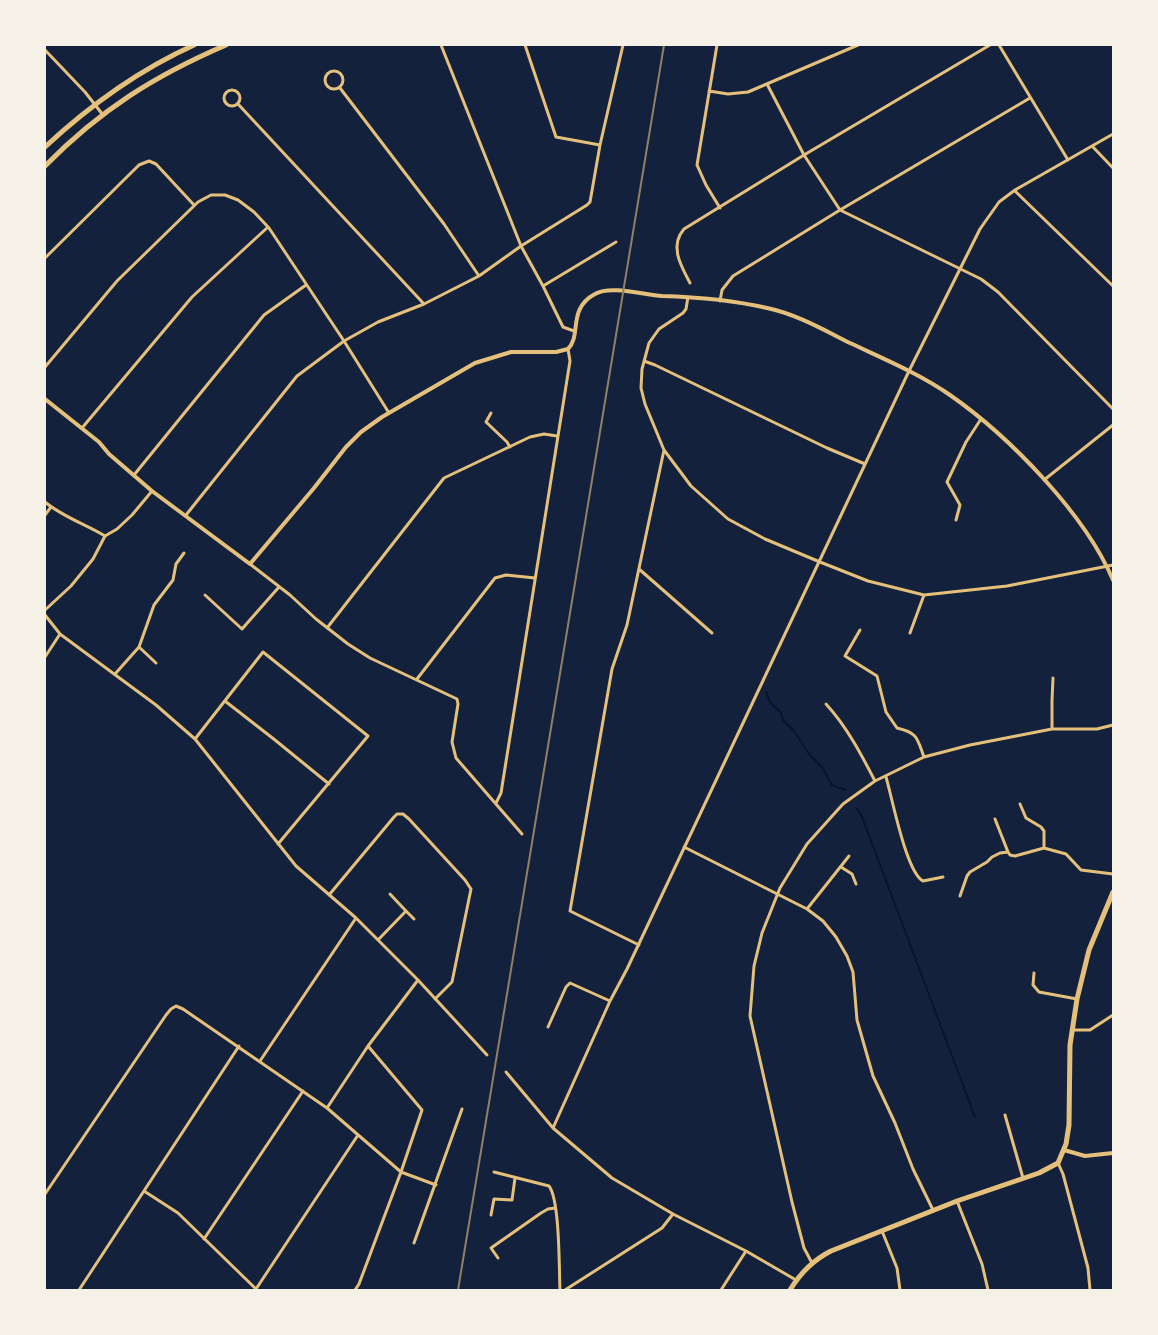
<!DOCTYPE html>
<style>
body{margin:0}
#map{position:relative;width:1158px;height:1335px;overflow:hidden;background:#14213d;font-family:"Source Sans 3",sans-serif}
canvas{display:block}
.frame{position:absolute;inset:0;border:46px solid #f6f1e7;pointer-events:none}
</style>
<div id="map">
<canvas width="1158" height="1335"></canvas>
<div class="frame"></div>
</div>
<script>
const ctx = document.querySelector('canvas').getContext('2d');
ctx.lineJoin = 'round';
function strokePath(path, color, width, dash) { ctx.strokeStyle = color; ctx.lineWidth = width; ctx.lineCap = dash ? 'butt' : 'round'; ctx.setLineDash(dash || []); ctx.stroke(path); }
strokePath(new Path2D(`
 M766,692l4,10 11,11 2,7 11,11 15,23 13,13 10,18 14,5
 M856,808l5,6 114,303`), '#0b132b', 2);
strokePath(new Path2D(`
 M441,45l80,201 22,40 20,41 11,4
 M525,45l31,92 44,8
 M717,45l-20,120 9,20 14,23
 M999,45l69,115
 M45,50l40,42 18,23
 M325 80a9 9 0 1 1 18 0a9 9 0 1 1-18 0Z
 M767,84l37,71 36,55 141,69 17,13 115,117
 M340,88l104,136 35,52
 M224 98a8 8 0 1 1 16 0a8 8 0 1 1-16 0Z
 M709,91l19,3 20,-2 110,-47
 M238,104l186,200
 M1092,146l21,22
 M1015,191l98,95
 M45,258l94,-93 10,-4 7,3 38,41
 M690,283c-9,-17 -21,-37 -6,-54l120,-74 186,-110
 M543,286l73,-44
 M688,297l-2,12 -3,4 -24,16 -10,14 -7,26 -1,19 4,16 19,46 27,36 37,33 37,20 55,23 48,19 56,14 83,-9 106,-21
 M720,301l2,-11 11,-14 107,-66 190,-112
 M644,361l11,4 172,83 38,16
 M45,367l72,-86 81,-79 13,-7h14l13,5 16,12 15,16 75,113 45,72
 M491,413l-5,9 21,20 3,5
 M82,428l110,-131 76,-70
 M134,475l130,-160 42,-30
 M1044,480l69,-55
 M45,502c18,15 40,22 60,34
 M45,515l6,-8
 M186,515l111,-139 47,-35 34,-19 46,-18 55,-28 42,-30 66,-41 3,-3 10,-57 23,-100
 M956,520l4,-15 -13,-23 19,-40 15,-23
 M250,564l40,31 26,24 32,25 22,14 87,41 1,5 -6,38 4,16 66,76
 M639,569l73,64
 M205,595l37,34 37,-42
 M45,610l26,-24 22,-27 12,-23 12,-7 15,-14 20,-24
 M45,615l15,19 96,71 39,34 101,127 60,52 62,62 69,75
 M327,628l117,-150 86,-41 14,-3 13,2
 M860,630l-15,26 32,20 9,36 11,16c21,5 20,10 27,29
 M910,633l14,-38
 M139,647l17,16
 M45,657l15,-23
 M115,674l24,-27 15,-42 19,-25 3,-16 8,-11
 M417,679l78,-101 11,-3 29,3
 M225,701l50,39 54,44
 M826,704c21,23 35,50 49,77
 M1052,729v-28l1,-23
 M195,739l68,-87 105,84 -90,108
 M886,777c6,20 20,95 37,104l20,-4
 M496,803l5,-10 69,-432 -2,-12
 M1020,804l6,14 15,9 3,4v17
 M995,819l13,33
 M684,847l123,62 16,12 13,16 11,19 6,16 4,48 16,56 22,47 18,46 20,41
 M841,867l11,7 4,10
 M329,895l65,-78 3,-3h6l6,5 56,61 6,9 -19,93 -17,17
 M960,896l7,-20 3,-4 17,-10 5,-5 8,-4 8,-1 2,3 5,1 29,-8 22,6 15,16 32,4
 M807,909l42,-53
 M406,911l8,8
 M378,940l28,-29 -16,-17
 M639,945l-69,-34 42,-242 15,-44 37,-175
 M1034,973l-1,12 6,7 38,7
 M548,1027l18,-40 4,-4 40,18
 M1072,1030h18l23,-15
 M260,1061l96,-143
 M506,1072l47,56 59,50 61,36 73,37 50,29
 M327,1108l41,-62 50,-66
 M1005,1115l18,63
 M553,1128l57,-127 17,-32 282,-598 71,-142 19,-27 16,-12 98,-56
 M1058,1163l5,11 25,94 2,22
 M494,1172l55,14c11,14 10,84 11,104
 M144,1191l34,22 78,76
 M45,1194l121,-179 5,-6 5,-3 7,3 144,99 74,64 35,13
 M957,1201l25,63 6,26
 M491,1215l3,-16 18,1 3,-22
 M882,1231l15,37 3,22
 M204,1239l99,-148
 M414,1243l48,-134
 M498,1258l-7,-10 50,-35 7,-4 7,-1
 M812,1263l-8,-15 -12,-46 -42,-186 4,-50 8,-33 18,-45 27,-44 36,-40 32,-23 49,-24 46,-12 82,-16h45l16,-4
 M256,1289l102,-154
 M79,1290l160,-244
 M355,1290l4,-6 42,-112 21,-62 -54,-64
 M565,1290l97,-62 11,-14
 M721,1290l25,-39`), '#e5c07b', 3);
strokePath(new Path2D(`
 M45,399l54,43 10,12 43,37 98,73 64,-76 32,-41 15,-15 21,-15 93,-54 36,-11h45l12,-3c14,-14 -1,-40 27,-55 16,-9 49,1 67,2 35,1 70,4 105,12 29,6 57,22 83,35 34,16 70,31 100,52 60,42 135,119 163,185
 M1064,1150l21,6 28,-3`), '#e5c07b', 4);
strokePath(new Path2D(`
 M790,1290c11,-18 23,-30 41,-39l126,-50 82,-28 19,-10 8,-19 3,-19 1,-80 7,-46 12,-49 24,-58`), '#e5c07b', 5);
strokePath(new Path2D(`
 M45,147c44,-41 94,-77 149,-102
 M45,166c55,-56 109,-90 181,-121`), '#e5c07b', 5);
strokePath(new Path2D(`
 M458,1290l206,-1245`), '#918062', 2);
</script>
